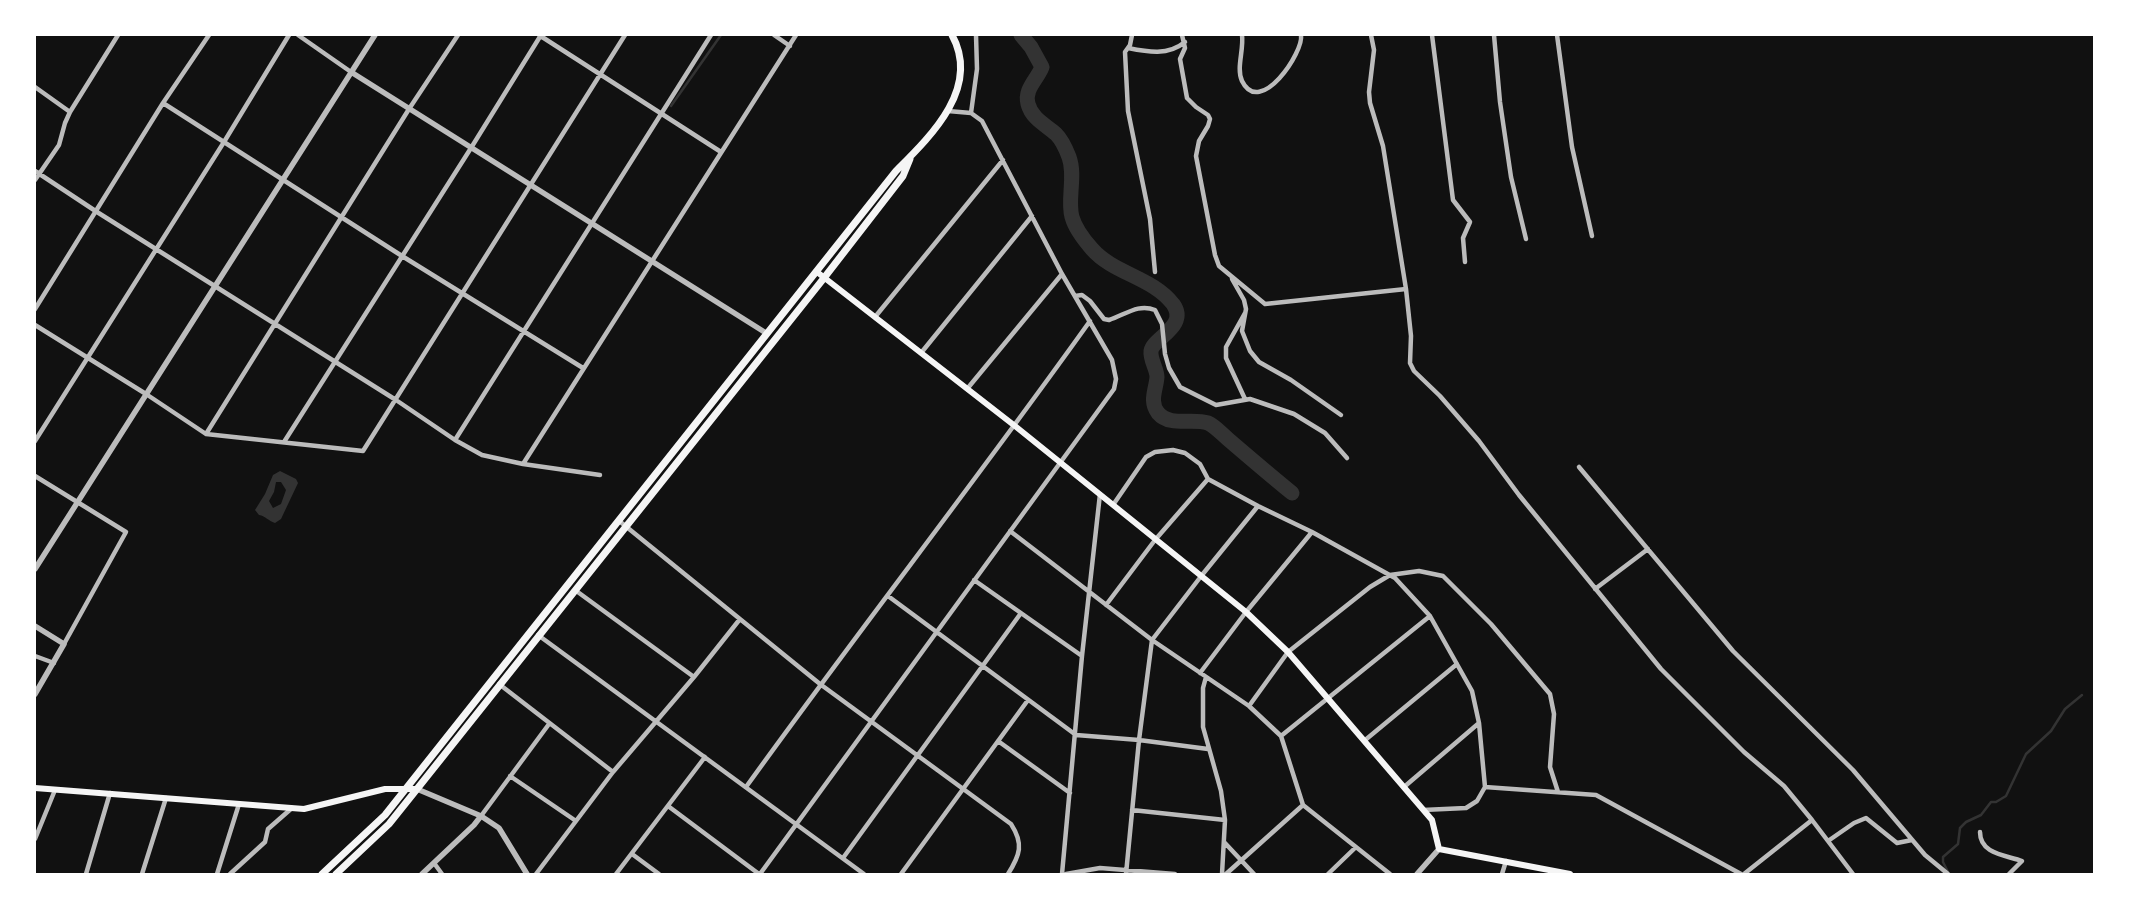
<!DOCTYPE html>
<style>
body{margin:0}
#map{position:relative;width:2129px;height:909px;overflow:hidden;background:#111;font-family:Lora,serif}
canvas{display:block}
.frame{position:absolute;inset:0;border:36px solid #fff;pointer-events:none}
</style>
<div id="map">
<canvas width="2129" height="909"></canvas>
<div class="frame"></div>
</div>
<script>
const ctx = document.querySelector('canvas').getContext('2d');
ctx.lineJoin = 'round';
function fill(path, color) { ctx.fillStyle = color; ctx.fill(path, 'evenodd'); }
function strokePath(path, color, width, dash) { ctx.strokeStyle = color; ctx.lineWidth = width; ctx.lineCap = dash ? 'butt' : 'round'; ctx.setLineDash(dash || []); ctx.stroke(path); }
fill(new Path2D(`
 M280,471l16,8 2,4 -17,36 -6,4c-7,-2 -9,-7 -16,-8l-4,-5 10,-16 8,-19zM276,482h5l5,8 -5,14 -8,4 -4,-7 5,-9z`), '#333');
strokePath(new Path2D(`
 M671,106l50,-71
 M1948,872l-5,-10v-5l15,-13 2,-16 6,-6 15,-7 10,-13h5l10,-6 20,-42 25,-23 14,-22 17,-14`), '#333', 2.5);
strokePath(new Path2D(`
 M1021,35l10,12 11,20c-5,13 -18,22 -14,37 4,15 18,21 28,30 6,6 10,15 13,23 7,19 -2,43 3,60 3,11 13,24 20,32 22,25 60,28 81,55 16,22 -20,34 -22,47 -1,9 6,18 6,26 -1,13 -8,24 1,36 12,14 34,5 50,10 7,3 15,12 21,17 21,18 42,36 63,53`), '#333', 15);
strokePath(new Path2D(`
 M298,35l53,37
 M539,35l182,117
 M774,35l16,11
 M1132,35l-2,10 -5,7 3,59 22,108 5,53
 M1182,35l3,13 -5,11 7,39 9,9 12,8 2,4 -2,7 -9,15 -3,15 19,99 4,11 46,38 141,-15
 M1242,35c2,15 -6,33 0,46 18,37 62,-29 59,-46
 M1371,35l3,15 -5,42 1,11 13,43 23,143 5,47 -1,27 4,8 26,25 39,45 40,54 142,174 83,83 40,34 28,34 -68,54
 M1432,35l21,165 17,22 -7,16 2,24
 M1494,35l6,67 11,75 15,62
 M1557,35l15,112 20,89
 M1128,48c20,4 40,8 57,-6
 M35,87l35,25
 M163,103l239,153 181,112
 M971,113l6,-44 -1,-34
 M35,171l62,41 299,188 59,40 27,15 41,9 77,11
 M35,180l24,-35 6,-22 5,-11 48,-77
 M1232,279l12,21 2,9 -4,22 8,20 9,11 32,18 50,35
 M1075,296l7,-1 8,6 14,18 5,1c16,-5 29,-17 46,-10l7,14 3,30 4,14 11,19 36,18 34,-6 44,15 31,19 22,25
 M35,309l128,-206 46,-68
 M1245,313l-19,34v11l19,41
 M875,317l128,-157
 M35,325l111,69 60,40 157,17 262,-416
 M921,353l111,-137
 M967,389l95,-115
 M206,434l203,-325 49,-74
 M455,440l256,-405
 M35,441l189,-299 65,-107
 M284,442l187,-294 70,-113
 M523,464l273,-429
 M1579,467l154,184 120,119 72,85 23,19
 M35,476l91,56 -62,112
 M1113,505l33,-48 9,-5 18,-2 12,3 15,11 8,15 50,27 54,26 83,46 35,38 42,75 7,32 6,64 -8,14 -11,7 -43,2
 M618,520l202,164 191,140c13,20 9,31 -3,50
 M1010,531l142,109 97,66 32,30 22,69 87,69
 M974,580l108,76
 M1595,589l53,-40
 M575,590l119,87
 M888,596l188,139 63,5 69,9
 M1106,605l49,-65 53,-61
 M538,635l326,239
 M35,656l19,7
 M1200,673l46,-61 66,-80
 M1206,677l-3,11v39l18,64 4,29 -3,54
 M499,684l114,88
 M1249,706l39,-54 82,-65 20,-12 29,-4 24,5 48,48 59,70 4,20 -4,53 8,25
 M1281,736l149,-120
 M998,741l72,52
 M1364,741l93,-77
 M510,776l66,45
 M746,787c113,-157 232,-309 344,-466
 M1404,787l75,-64
 M1485,787l111,8 145,79
 M668,806l91,68
 M1132,810l93,10
 M481,816l68,-92
 M1812,820l41,54
 M1980,832c0,22 25,23 42,29l-13,13
 M35,839l20,-49
 M1828,841l26,-18 12,-5 31,25 15,-3
 M1224,842l30,32
 M632,854l27,20
 M843,858l178,-245
 M434,863l8,11
 M86,874l24,-81
 M142,874l24,-76
 M217,874l22,-70
 M230,874l35,-32 3,-13 24,-21
 M536,874l77,-102 81,-95 46,-58
 M616,874l89,-117
 M760,874l354,-485 2,-10 -4,-19 -50,-86 -80,-153 -11,-8 -23,-2
 M901,874l127,-174
 M1062,874l20,-218 18,-162
 M1066,874l34,-6 75,6
 M1126,874l13,-134 13,-100 50,-65 56,-69
 M1226,874l77,-69
 M1328,874l28,-27
 M1502,874l4,-13`), '#bcbcbc', 4.5);
strokePath(new Path2D(`
 M351,72l415,261
 M35,569l340,-534
 M35,626l29,18 -29,50
 M417,789l64,27 18,12 28,46
 M422,874l52,-49 7,-9
 M1417,874l22,-25`), '#bcbcbc', 5.5);
strokePath(new Path2D(`
 M817,272l198,154 231,186 42,40 144,168 7,29 131,25
 M35,788l269,21 81,-20h32`), '#f5f5f5', 6);
strokePath(new Path2D(`
 M322,874l63,-59 511,-644c35,-35 85,-83 56,-136
 M336,874l53,-50 28,-35 407,-511 79,-102 7,-17`), '#f5f5f5', 7);
</script>
